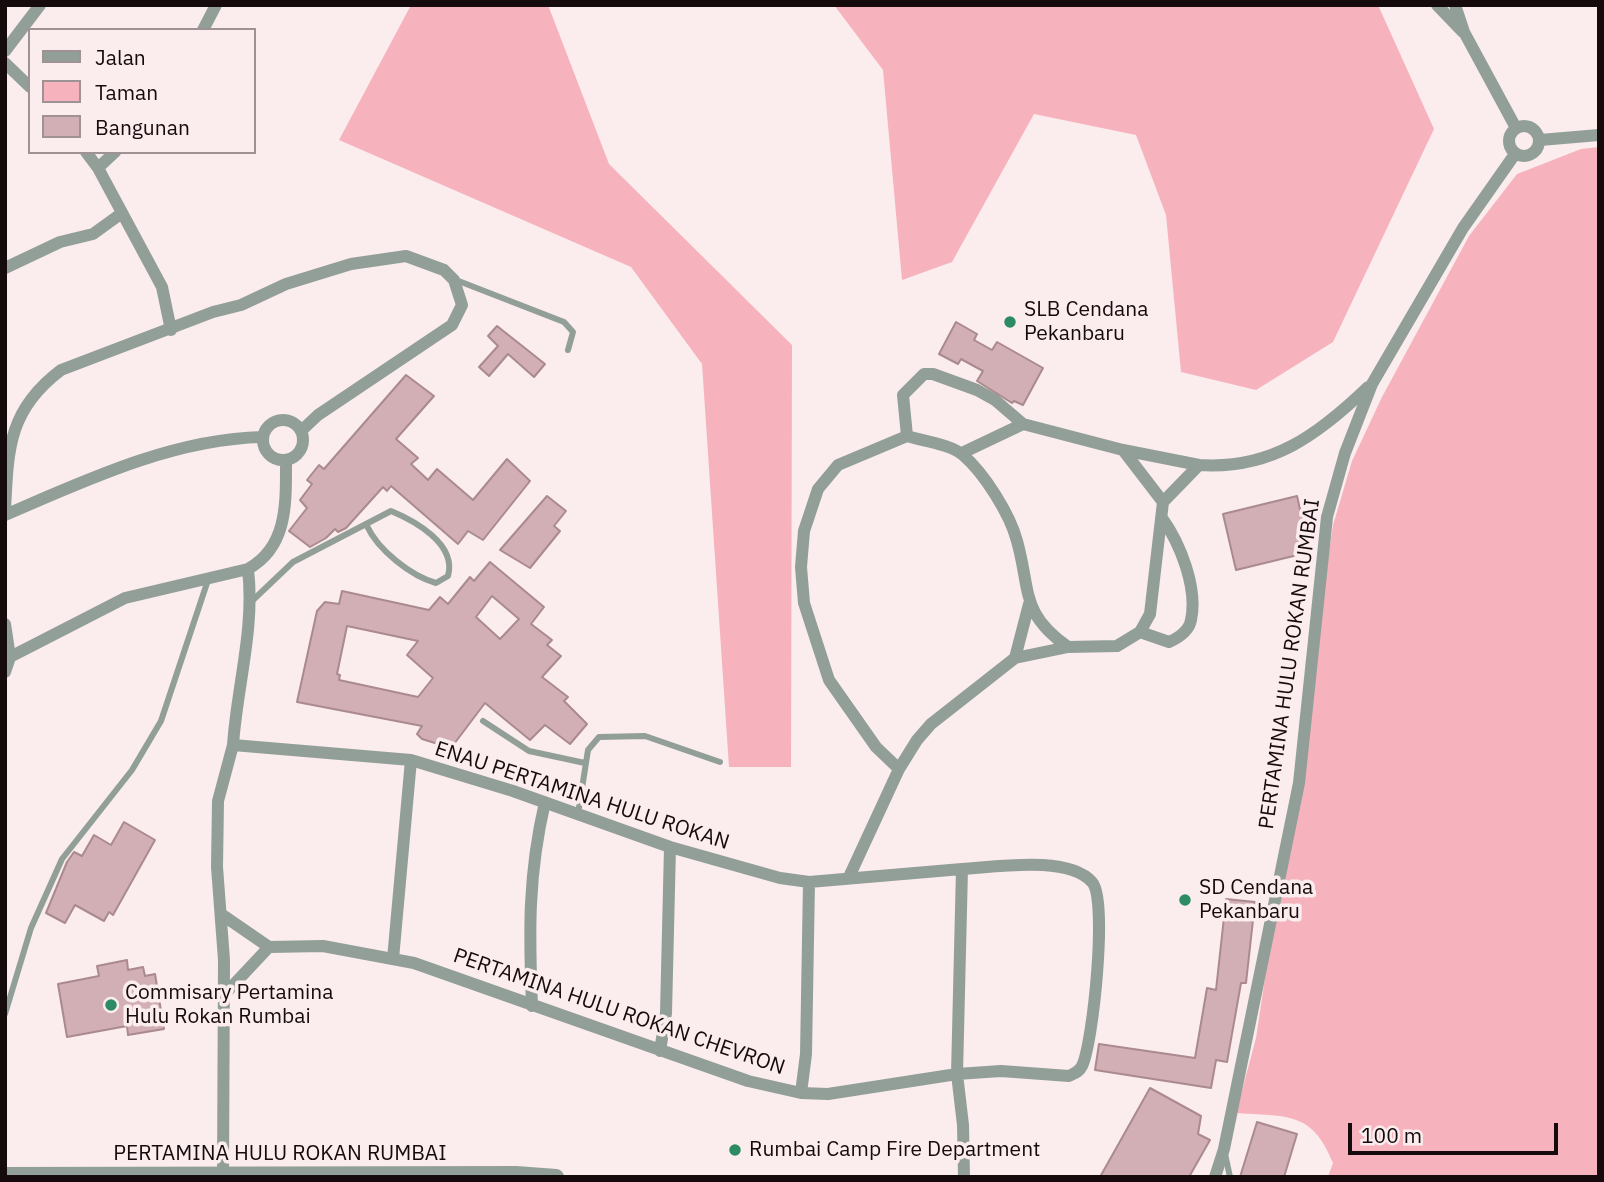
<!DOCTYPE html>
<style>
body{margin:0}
#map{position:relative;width:1604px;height:1182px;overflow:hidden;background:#fbecee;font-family:"IBM Plex Sans",sans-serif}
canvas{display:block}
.frame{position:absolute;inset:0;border:7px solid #150a0c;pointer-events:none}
.legend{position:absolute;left:28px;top:28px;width:228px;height:126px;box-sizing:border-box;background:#fbecee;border:2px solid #9f9294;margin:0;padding:9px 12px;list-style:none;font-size:21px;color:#150a0c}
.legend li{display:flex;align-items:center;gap:14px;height:35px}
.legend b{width:35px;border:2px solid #9f9294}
.scale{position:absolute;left:1348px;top:1123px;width:210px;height:32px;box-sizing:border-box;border:4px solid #150a0c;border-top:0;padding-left:9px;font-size:21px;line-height:24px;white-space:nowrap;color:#150a0c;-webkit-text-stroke:5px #fbecee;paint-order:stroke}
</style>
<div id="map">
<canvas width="1604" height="1182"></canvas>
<div class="frame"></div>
<ul class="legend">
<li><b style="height:9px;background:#929f98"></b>Jalan</li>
<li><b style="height:19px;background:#f7b3bd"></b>Taman</li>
<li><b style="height:19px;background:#d1afb4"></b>Bangunan</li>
</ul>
<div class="scale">100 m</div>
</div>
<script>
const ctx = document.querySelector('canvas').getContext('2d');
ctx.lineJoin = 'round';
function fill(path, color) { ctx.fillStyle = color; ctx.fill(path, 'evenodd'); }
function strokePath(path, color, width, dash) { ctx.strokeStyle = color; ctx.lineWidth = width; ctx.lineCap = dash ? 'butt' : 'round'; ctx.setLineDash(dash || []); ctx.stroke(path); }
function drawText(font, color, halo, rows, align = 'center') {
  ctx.font = font + ' "IBM Plex Sans",sans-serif'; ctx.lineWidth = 7; ctx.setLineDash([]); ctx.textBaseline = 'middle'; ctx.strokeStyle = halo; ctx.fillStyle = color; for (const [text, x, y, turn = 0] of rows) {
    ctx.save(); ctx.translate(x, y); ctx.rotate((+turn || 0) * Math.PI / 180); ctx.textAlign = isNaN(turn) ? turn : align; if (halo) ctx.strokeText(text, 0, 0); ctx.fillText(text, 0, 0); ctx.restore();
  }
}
fill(new Path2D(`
 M411,5h137l61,159 183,181 -1,422h-62l-27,-403 -71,-97 -292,-127z
 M834,5h544l56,124 -101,213 -77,48 -75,-18 -15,-157 -30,-80 -102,-21 -82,148 -50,18 -19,-210z
 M1599,147v1030h-271l5,-14c-21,-53 -47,-46 -97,-50l20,-75 77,-513 19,-64 30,-64 87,-161 48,-62 64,-25z`), '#f7b3bd');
const building = new Path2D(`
 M956,322l21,12 -3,6 18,10 5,-8 46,26 -20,37 -9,-4 -2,2 -35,-22 6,-10 -22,-12 -3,5 -19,-10z
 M497,326l48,38 -11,13 -26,-23 -19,22 -10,-9 19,-21 -10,-10z
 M406,375l28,21 -38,43 22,19 -7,6 17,16 9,-11 36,31 34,-41 23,22 -47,59 -15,-9 -10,13 -67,-58 -4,5 -4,-4 -37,41 -8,4 -3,-3 -9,9 -16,9 -21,-16 18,-23 -7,-8 12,-16 -5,-4 12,-15 5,4z
 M547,496l19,15 -12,15 6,5 -30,37 -30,-18z
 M1297,496l13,56 -74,18 -13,-56z
 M490,562l54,45 -13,17 21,16 -5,5 14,11 -19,21 26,20 -4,4 23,23 -17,20 -25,-19 -15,15 -45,-37 -34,45 -29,-9 -5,-5 5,-8 -125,-24 20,-91 8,-9 14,2 3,-13 87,19 11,-13 8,7 22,-27 4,4zM492,596l27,23 -19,20 -24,-22zM347,626l71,15 -11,14 26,23 -15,19 -79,-17 1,-5 -3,-1z
 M124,822l31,18 -42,75 -4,-3 -5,9 -29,-16 -10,18 -19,-10 21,-51 7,-10 8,4 12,-21 17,10z
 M1226,899l29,3 -9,81h-5l-14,79 -11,-2 -5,28 -116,-18 4,-26 96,14 12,-70 9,2z
 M127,960l1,10 15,-3 2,9 10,-2 9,55 -36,6 -1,-9 -60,11 -9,-53 41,-8 -2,-10z
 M1150,1088l51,28 -3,18 12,6 -21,37h-89z
 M1257,1122l40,12 -13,43h-44z`);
fill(building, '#d1afb4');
strokePath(building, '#aa8a8e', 2);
strokePath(new Path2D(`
 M456,280l108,42 9,10 -5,18
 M252,601l41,-39 98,-51c24,10 66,33 57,65l-12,7c-25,-7 -58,-33 -69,-57
 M483,721l46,30 56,12
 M578,814l10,-64 11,-13 46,-1 75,26
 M5,1014l26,-86 31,-69 70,-89 29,-49 47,-141
 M1225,1154l5,23`), '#929f98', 6);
strokePath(new Path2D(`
 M1437,5l26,27
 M1455,5l9,27 52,96
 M203,30l13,-25
 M5,51l35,-46
 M5,63l25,24
 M1509 141a15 15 0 1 1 30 0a15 15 0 1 1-30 0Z
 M1540,140l59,-5
 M86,152l12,16 64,119 9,43
 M98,168l17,-16
 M5,268l55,-26 33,-8 29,-21
 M263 440a20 20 0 1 1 40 0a20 20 0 1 1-40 0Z
 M907,436l-4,-41 21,-21h9l44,16 18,10 28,24 100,26 76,15
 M1123,450l40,52
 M962,453l61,-29
 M5,511c3,-62 3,-101 56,-141l152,-58 28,-7 45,-21 65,-20 55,-8 38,14 10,10 8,25 -10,20 -134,90 -17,16
 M5,515c81,-35 168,-76 257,-78
 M5,624l5,33 -5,15
 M1140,632l29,10c9,-4 20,-11 22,-22 7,-32 -11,-77 -29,-102
 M10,657l115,-59 123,-29c40,-22 38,-66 38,-108
 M1015,658l14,-54
 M233,745c4,-59 22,-116 15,-176
 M899,769l-23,-22 -47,-67 -25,-77 -3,-36 3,-36 14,-42 20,-24 69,-29c16,5 43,8 56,19 21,18 47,59 54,86 14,50 3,72 51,106
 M849,877l50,-108 18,-29 14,-16 84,-66 53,-11 49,-1 23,-14 10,-18 13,-112 36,-37c72,5 119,-30 169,-78
 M221,914l48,33
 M269,947l54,-1 91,17 334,118 53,12 27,1 129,-20 44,-3 68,5c6,-3 10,-4 13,-10 11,-22 26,-167 10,-184 -24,-27 -96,-15 -130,-13l-5,205 6,51 1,52
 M393,959l18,-199
 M223,996l46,-49
 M532,1006c-3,-74 -4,-131 13,-204
 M660,1051l6,-38 4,-166
 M801,1093l5,-39 3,-172
 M223,1176l1,-216 -7,-93 1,-66 15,-56 178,15 102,31 157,56 110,31 29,4 153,-13
 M1215,1177l9,-28 75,-366 28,-266 18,-64 27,-69 91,-156 52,-74`), '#929f98', 12);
strokePath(new Path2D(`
 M5,1175l511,-1 40,3`), '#929f98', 16);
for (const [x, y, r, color] of [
 [1010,322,7,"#2d8b63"],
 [1185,900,7,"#2d8b63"],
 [111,1005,7,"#2d8b63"],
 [735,1150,7,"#2d8b63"]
]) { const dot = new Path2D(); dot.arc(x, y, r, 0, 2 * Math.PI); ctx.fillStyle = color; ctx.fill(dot); strokePath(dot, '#fbecee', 2.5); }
drawText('21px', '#150a0c', '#fbecee', [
 ["SLB Cendana",1024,310],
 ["Pekanbaru",1024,334],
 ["SD Cendana",1199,888],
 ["Pekanbaru",1199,912],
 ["Commisary Pertamina",125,993],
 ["Hulu Rokan Rumbai",125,1017],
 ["Rumbai Camp Fire Department",749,1150]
], 'left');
drawText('21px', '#150a0c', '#fbecee', [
 ["PERTAMINA HULU ROKAN RUMBAI",1290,664,-82],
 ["ENAU PERTAMINA HULU ROKAN",582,796,18],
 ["PERTAMINA HULU ROKAN CHEVRON",619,1012,19],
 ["PERTAMINA HULU ROKAN RUMBAI",280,1154]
]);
</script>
